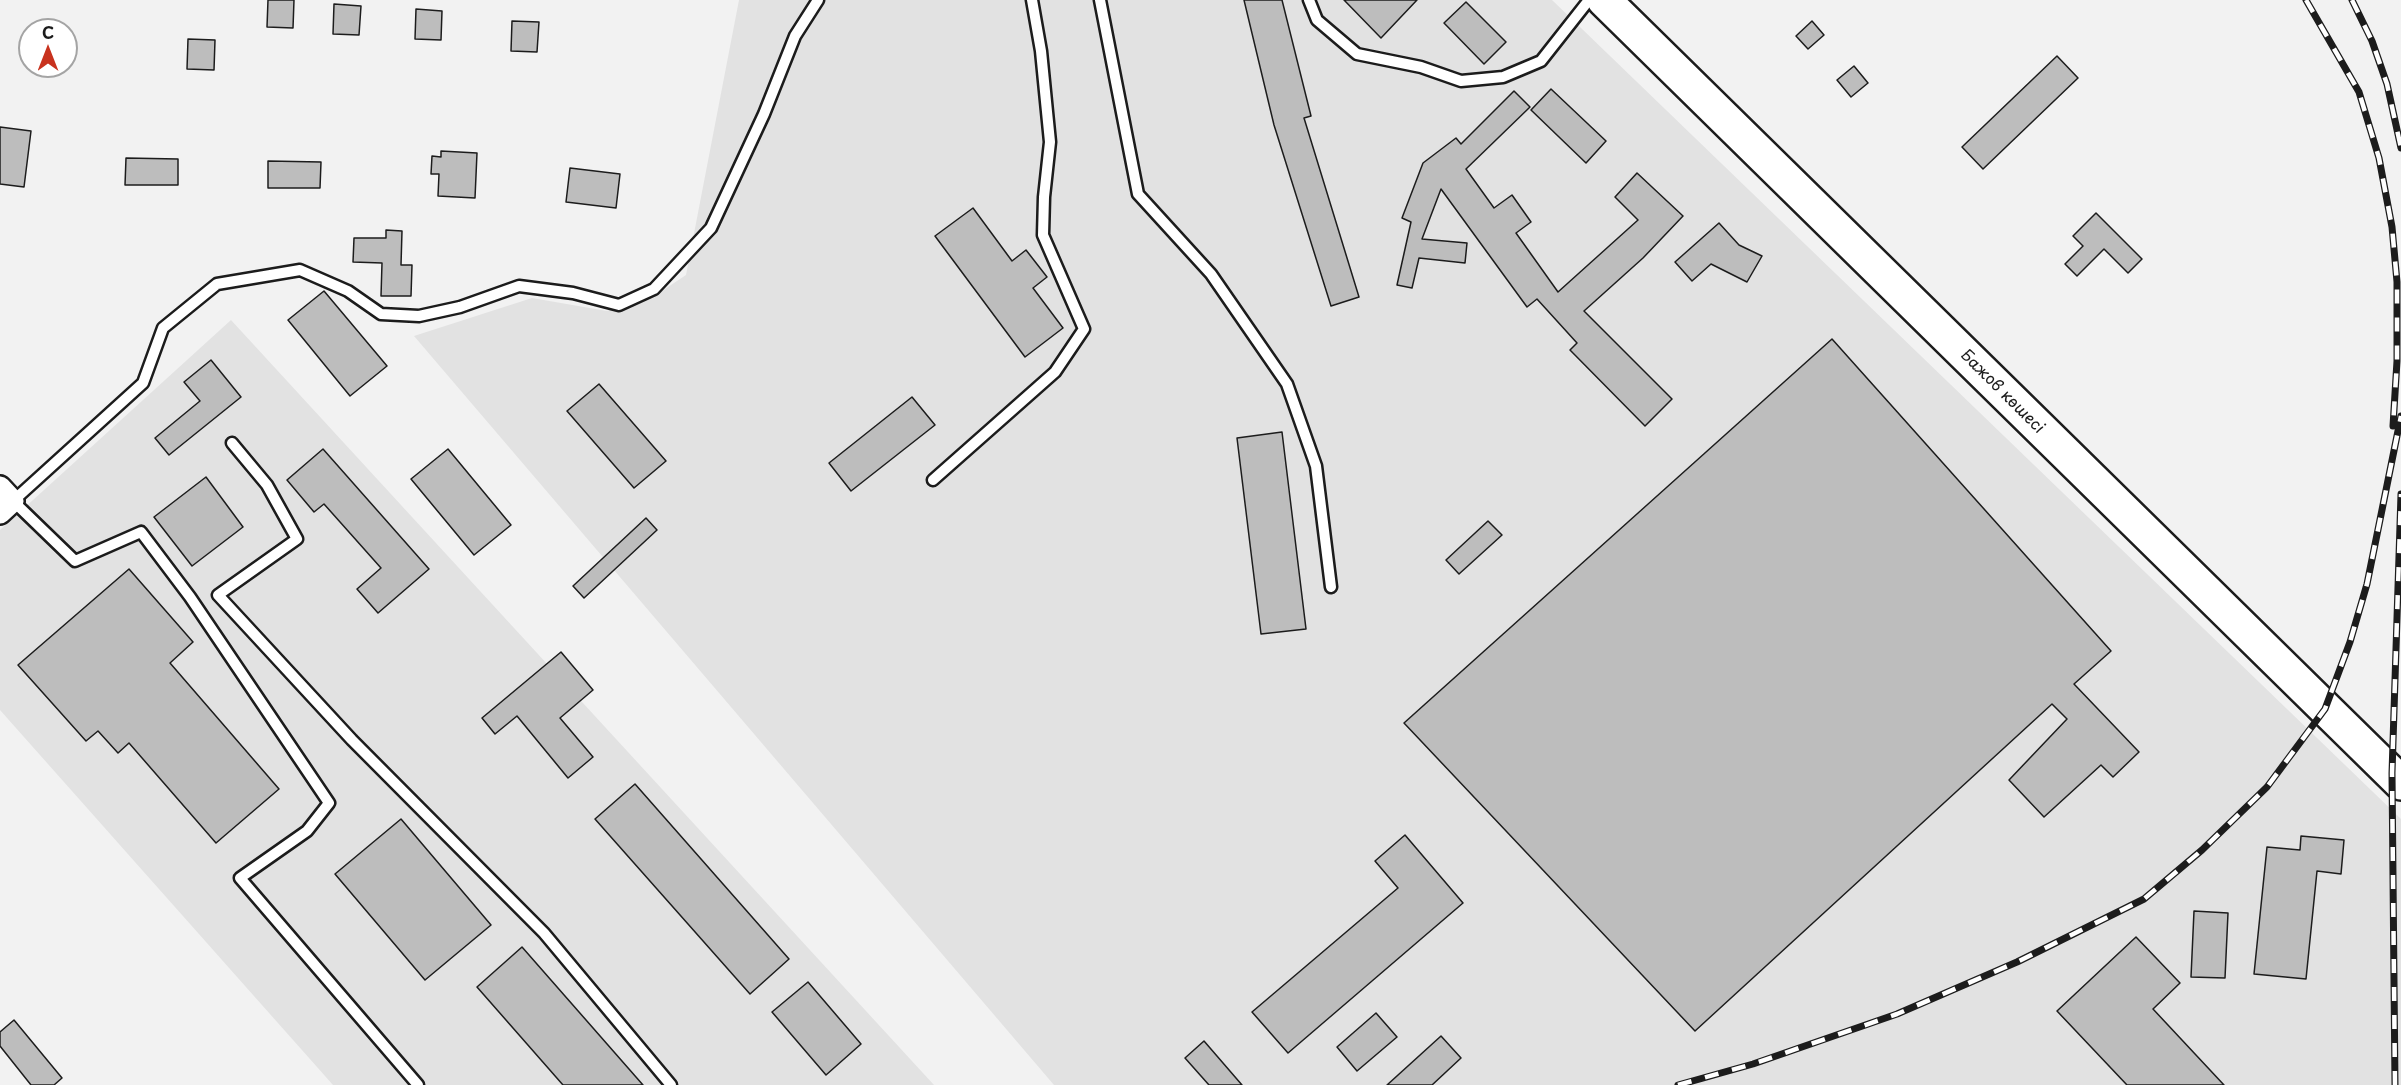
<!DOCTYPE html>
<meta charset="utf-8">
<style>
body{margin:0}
#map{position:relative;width:2401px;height:1085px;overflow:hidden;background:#f2f2f2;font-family:"Playpen Sans",sans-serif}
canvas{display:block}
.north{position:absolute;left:18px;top:18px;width:60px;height:60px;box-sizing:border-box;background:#fff;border:2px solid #a4a4a4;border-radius:50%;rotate:0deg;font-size:16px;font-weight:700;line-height:24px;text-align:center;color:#1c1c1c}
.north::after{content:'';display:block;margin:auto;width:21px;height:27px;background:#c8321e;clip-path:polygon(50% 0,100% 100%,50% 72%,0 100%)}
</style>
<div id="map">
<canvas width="2401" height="1085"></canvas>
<div class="north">С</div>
</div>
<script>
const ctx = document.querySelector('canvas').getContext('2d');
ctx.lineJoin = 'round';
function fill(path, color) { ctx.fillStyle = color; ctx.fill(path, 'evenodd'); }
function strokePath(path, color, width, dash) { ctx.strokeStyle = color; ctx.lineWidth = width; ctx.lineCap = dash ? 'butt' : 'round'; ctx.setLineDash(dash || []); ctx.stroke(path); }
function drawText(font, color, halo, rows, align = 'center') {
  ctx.font = font + ' "Playpen Sans",sans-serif'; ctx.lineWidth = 4.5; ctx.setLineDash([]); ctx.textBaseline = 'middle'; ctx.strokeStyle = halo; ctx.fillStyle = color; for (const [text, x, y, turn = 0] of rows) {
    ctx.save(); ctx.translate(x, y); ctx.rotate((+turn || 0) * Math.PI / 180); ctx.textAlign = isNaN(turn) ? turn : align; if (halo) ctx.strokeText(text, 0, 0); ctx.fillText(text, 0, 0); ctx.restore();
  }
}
fill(new Path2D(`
 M739,0h813l849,819v266h-1347l-640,-749 118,-38 75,13 49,-16 30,-20z
 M231,320l703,765h-601l-333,-375v-180z`), '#e2e2e2');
const building = new Path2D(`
 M268,0h26l-1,28 -26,-1z
 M1244,0h38l29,116 -7,2 55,179 -28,9 -57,-181z
 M1344,0h73l-36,38z
 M1466,2l40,40 -22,22 -40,-41z
 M334,4l27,2 -2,29 -26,-1z
 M416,9l26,2 -1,29 -26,-1z
 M512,21l27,1 -2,30 -26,-1z
 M1812,21l12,14 -16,14 -12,-13z
 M188,39l27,1 -1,30 -27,-1z
 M2057,56l21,22 -95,91 -21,-22z
 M1854,66l14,17 -17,14 -14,-17z
 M1551,89l55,52 -20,22 -55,-53z
 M1514,91l16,16 -64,62 28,39 18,-13 19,27 -15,11 42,59 80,-72 -23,-23 22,-24 46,43 -40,42 -59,53 88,88 -27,27 -75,-76 7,-7 -40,-44 -10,8 -86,-118 -19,50 45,4 -2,20 -46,-5 -7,30 -15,-3 14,-63 -9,-4 21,-55 33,-25 5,6z
 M0,127l31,4 -7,56 -24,-3z
 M441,151l36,2 -2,45 -37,-2 1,-22h-8l1,-18 9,1z
 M126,158l52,1v26h-53z
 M268,161l53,1 -1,26h-52z
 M570,168l50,6 -4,34 -50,-6z
 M973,208l39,53 14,-11 21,27 -14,11 30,40 -38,29 -90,-121z
 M2096,213l46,46 -14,14 -24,-24 -27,27 -12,-12 18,-18 -10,-10z
 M1719,223l20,22 23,11 -15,26 -36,-18 -19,17 -17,-19z
 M386,230l16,1 -1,34h11l-1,31h-30l1,-33 -29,-1 1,-24h32z
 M324,291l63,75 -37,30 -62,-76z
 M1832,339l279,312 -37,33 65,68 -26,25 -12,-12 -57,52 -35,-37 58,-61 -15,-15 -357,327 -291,-308z
 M211,360l30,37 -72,58 -14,-17 45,-37 -16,-19z
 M599,384l67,77 -32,27 -67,-77z
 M912,397l23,28 -84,66 -22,-28z
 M1282,432l24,197 -45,5 -24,-196z
 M323,449l106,120 -51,44 -21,-24 24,-21 -57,-64 -10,8 -27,-32z
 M448,449l63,76 -37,30 -63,-76z
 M206,477l37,50 -51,39 -38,-49z
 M646,518l11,12 -73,68 -11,-12z
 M1488,521l14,14 -43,39 -13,-14z
 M129,569l64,73 -23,21 109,126 -63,54 -87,-100 -11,10 -20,-22 -12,10 -68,-76z
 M561,652l32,38 -33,28 33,39 -25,21 -51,-62 -22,18 -13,-16z
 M635,784l154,175 -39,35 -155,-175z
 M401,819l90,106 -66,55 -90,-106z
 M1405,835l58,68 -175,150 -36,-41 146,-124 -23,-27z
 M2301,836l43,4 -3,34 -24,-3 -11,108 -52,-5 13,-127 33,3z
 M2194,911l34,2 -3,65 -34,-1z
 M2136,937l44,46 -27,26 71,76h-97l-70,-74z
 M522,947l121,138h-80l-86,-98z
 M808,982l53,62 -35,31 -54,-63z
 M1376,1013l21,24 -40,34 -20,-24z
 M14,1020l48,58 -8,7h-23l-31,-39v-14z
 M1441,1036l20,22 -29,27h-45z
 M1204,1041l38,44h-33l-24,-27z`);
fill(building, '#bdbdbd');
strokePath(building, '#1c1c1c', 1.5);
const lane = new Path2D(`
 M1100,0l38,194 73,80 76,110 29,82 15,121
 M1309,0l8,20 40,34 64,13 40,14 42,-4 38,-16 48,-61
 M232,443l35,42 30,54 -79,56 134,145 192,193 127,152
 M933,480l122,-108 29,-43 -41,-94 1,-38 6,-55 -9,-91 -9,-51
 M418,1085l-178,-207 67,-47 22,-28 -139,-206 -49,-65 -66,29 -62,-60 130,-118 20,-55 54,-44 83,-14 48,21 33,23 38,2 41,-9 59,-21 54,7 46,12 35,-16 57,-61 53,-114 31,-78 23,-36`);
const street = new Path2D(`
 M0,487l13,14 -13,12`);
const primary = new Path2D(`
 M1604,0l797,783`);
strokePath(lane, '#1c1c1c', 15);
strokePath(street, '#1c1c1c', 26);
strokePath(primary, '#1c1c1c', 38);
strokePath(lane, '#fff', 10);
strokePath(street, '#fff', 21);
strokePath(primary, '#fff', 33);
const rail = new Path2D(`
 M2306,0l53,92 20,66 13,69 5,55v79l-4,65
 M2352,0l20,41 15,43 14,64
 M1678,1085l75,-21 144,-50 120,-52 127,-63 58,-49 65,-63 58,-78 25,-67 17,-58 34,-168
 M2395,1085l-3,-312 9,-279`);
strokePath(rail, '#1c1c1c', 7);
strokePath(rail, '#fff', 4.5, [14]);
drawText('16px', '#1c1c1c', '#fff', [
 ["Бажов көшесі",2002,392,45]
]);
</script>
